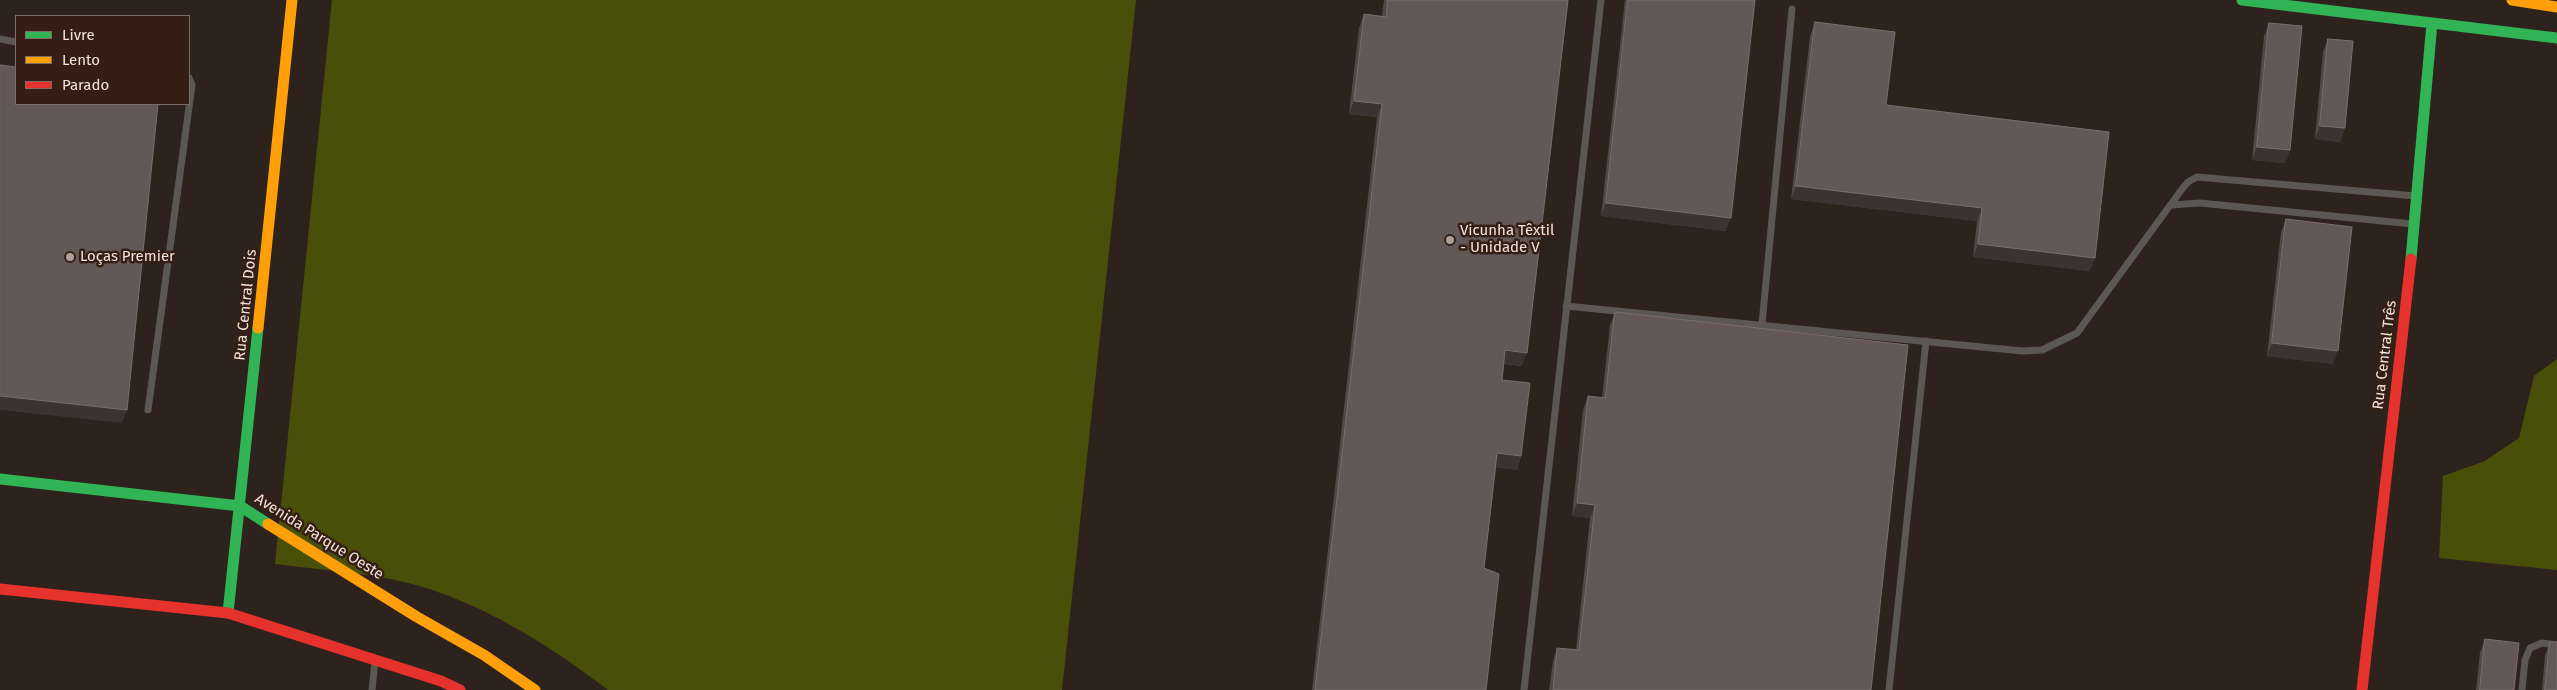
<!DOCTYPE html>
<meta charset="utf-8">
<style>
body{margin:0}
#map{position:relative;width:2557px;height:690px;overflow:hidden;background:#2d221c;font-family:"Fira Sans",sans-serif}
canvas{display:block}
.legend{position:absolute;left:15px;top:15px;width:175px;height:90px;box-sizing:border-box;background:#351f14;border:1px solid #816d64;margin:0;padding:6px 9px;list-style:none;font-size:15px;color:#f3e3dc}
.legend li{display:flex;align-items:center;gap:10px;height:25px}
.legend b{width:25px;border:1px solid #816d64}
</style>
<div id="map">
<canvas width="2557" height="690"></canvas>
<ul class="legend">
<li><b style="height:6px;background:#30b455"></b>Livre</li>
<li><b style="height:6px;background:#ff9f0a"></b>Lento</li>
<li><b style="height:6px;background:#e5322d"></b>Parado</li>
</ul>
</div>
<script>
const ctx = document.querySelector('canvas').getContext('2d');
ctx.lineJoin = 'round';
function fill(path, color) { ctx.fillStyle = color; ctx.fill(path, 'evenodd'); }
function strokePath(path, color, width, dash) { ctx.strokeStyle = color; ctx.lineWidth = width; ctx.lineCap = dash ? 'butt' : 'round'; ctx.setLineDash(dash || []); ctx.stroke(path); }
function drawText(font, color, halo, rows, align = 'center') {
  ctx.font = font + ' "Fira Sans",sans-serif'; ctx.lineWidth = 5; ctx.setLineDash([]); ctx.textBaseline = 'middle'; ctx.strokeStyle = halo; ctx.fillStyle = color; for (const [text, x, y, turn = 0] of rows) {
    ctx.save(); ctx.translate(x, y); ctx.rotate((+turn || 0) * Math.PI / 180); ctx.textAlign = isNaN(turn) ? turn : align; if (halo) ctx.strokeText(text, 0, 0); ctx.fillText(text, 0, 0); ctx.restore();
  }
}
fill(new Path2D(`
 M332,0h804l-74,690h-454c-57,-44 -130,-90 -200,-107 -43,-11 -89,-13 -133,-19z
 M2557,359v211l-118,-12 4,-82 42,-15 34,-23 15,-62z`), '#484f09');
strokePath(new Path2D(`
 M0,39l16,3
 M2172,205l28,-2 213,21
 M1566,306l456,45 20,-1 35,-17 105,-144 6,-7 9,-5 219,19
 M1762,324l30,-315
 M148,410l44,-325 -3,-7
 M372,690l3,-29
 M1524,690l77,-690
 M1889,690l37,-349
 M2522,690l3,-30 5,-12 12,-5 15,2`), '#5b5753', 7);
strokePath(new Path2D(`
 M2242,0l315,38
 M2411,259l21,-236
 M0,479l240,27 28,18
 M228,613l30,-285`), '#30b455', 11);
strokePath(new Path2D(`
 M2512,0l45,7
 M258,328l34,-328
 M268,524l149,93 67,38 51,35`), '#ff9f0a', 11);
strokePath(new Path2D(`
 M0,589l228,24 213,68 19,9
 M2362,690l49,-431`), '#e5322d', 11);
fill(new Path2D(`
 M1384,0h184l-46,366 -18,-2 -2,16 19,76 -4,14 -21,-3 -12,101 2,122h-174l65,-573 -28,-3 10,-86 5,-14 18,2z
 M1625,0h130l-29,231 -125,-15z
 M1815,22l71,83 204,166 -117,-14 4,-36 -186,-22 19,-163z
 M2269,23l21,127 -5,13 -33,-3 12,-124z
 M2328,39l17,89 -5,14 -25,-3 8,-87z
 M2286,219l47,145 -66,-8 14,-124z
 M1615,312l256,378h-322l4,-29 4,-13 19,2 14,-132 -18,-2 11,-106 5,-14 14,2 8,-73z
 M2485,639l29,51h-38l4,-38z
 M2550,642l7,48h-15l3,-35z`), '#524846');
fill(new Path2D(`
 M1354,101l28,3 -5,13 -28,-3z
 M2320,126l25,2 -5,14 -25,-3z
 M2257,147l33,3 -5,13 -33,-3z
 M1796,186l186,22 -5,13 -186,-22z
 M1606,203l125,15 -5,13 -125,-15z
 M1978,244l117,14 -5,13 -117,-14z
 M2272,343l66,8 -5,13 -66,-8z
 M1505,350l22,3 -5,13 -21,-3z
 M0,396l127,14 -5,13 -122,-13z
 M1497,453l24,3 -4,14 -25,-3z
 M1577,503l18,2 -5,13 -18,-2z`), '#3c322f');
const building = new Path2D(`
 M1388,0h180l-41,353 -22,-3 -3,30 28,3 -9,73 -24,-3 -13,115 15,6 -13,116h-171l67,-586 -28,-3 10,-87 22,3z
 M1628,0h127l-24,218 -125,-15z
 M1815,22l80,10 -9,73 223,27 -14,126 -117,-14 4,-36 -186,-22z
 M2269,23l33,3 -12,124 -33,-3z
 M2328,39l25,2 -8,87 -25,-2z
 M0,65l16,2v37h142l-31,306 -127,-14z
 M2286,219l66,8 -14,124 -66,-8z
 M1615,312l293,33 -37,345h-318l4,-42 22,2 16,-145 -18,-2 11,-107 17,2z
 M2485,639l34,4 -5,47h-34z
 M2550,642h7v48h-12z`);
fill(building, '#635856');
strokePath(building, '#7a6e6b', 1);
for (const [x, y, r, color] of [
 [1450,240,5,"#ae9f99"],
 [70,257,5,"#ae9f99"]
]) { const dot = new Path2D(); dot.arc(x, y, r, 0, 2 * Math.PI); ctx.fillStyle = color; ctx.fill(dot); strokePath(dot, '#351f14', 2); }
drawText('15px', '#f3e3dc', '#351f14', [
 ["Vicunha Têxtil",1460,231],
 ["- Unidade V",1460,248],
 ["Loças Premier",80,257]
], 'left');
drawText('15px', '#f3e3dc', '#351f14', [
 ["Rua Central Dois",246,305,-84],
 ["Rua Central Três",2385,355,-83],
 ["Avenida Parque Oeste",319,537,32]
]);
</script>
